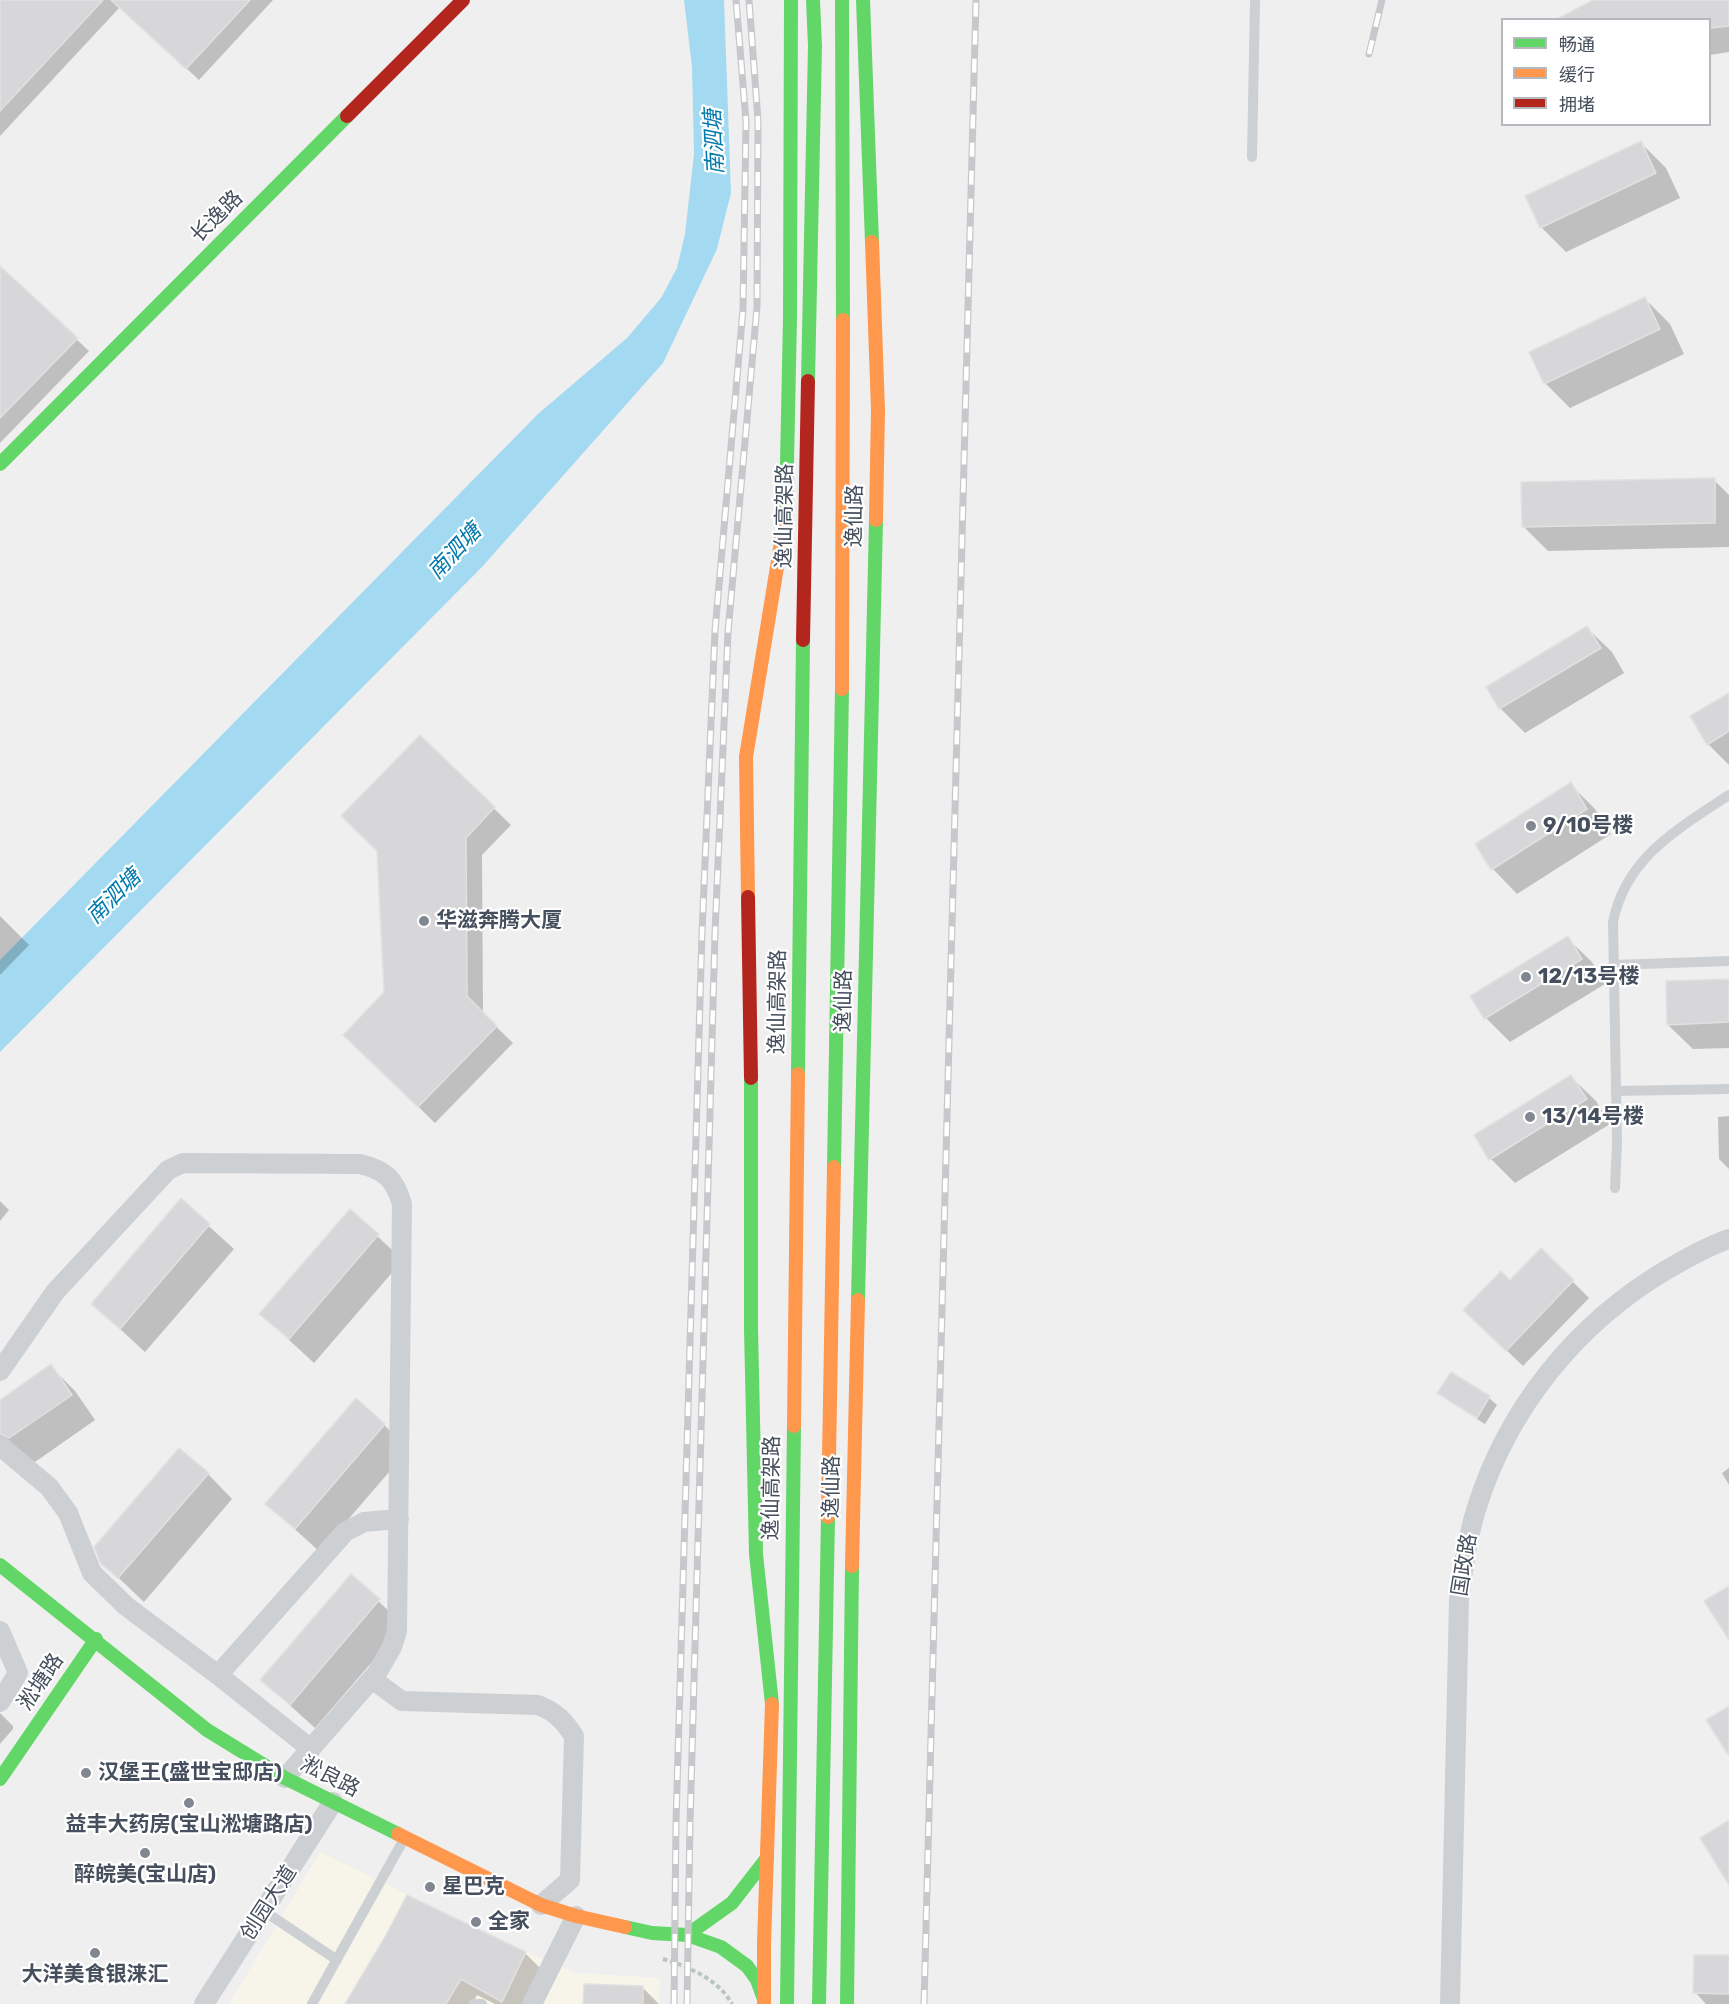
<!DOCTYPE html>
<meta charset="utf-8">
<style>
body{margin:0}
#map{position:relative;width:1729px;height:2004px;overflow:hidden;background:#f0efef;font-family:Rubik,"Noto Sans SC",sans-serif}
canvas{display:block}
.legend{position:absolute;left:1501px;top:18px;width:210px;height:108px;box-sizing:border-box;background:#fff;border:2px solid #b5b9be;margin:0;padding:8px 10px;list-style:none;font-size:18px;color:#454f5d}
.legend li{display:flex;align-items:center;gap:12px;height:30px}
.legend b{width:30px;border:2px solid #b5b9be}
</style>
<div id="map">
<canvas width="1729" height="2004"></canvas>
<ul class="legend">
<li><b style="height:8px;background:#63d668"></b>畅通</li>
<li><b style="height:8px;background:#ff974d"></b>缓行</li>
<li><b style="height:8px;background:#b3261e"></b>拥堵</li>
</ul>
</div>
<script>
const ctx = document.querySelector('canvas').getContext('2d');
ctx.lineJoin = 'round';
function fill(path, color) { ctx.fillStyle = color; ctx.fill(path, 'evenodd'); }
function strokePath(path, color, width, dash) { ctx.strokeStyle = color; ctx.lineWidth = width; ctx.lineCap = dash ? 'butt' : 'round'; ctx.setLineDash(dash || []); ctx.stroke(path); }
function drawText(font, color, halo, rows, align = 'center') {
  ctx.font = font + ' Rubik,"Noto Sans SC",sans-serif'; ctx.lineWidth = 4.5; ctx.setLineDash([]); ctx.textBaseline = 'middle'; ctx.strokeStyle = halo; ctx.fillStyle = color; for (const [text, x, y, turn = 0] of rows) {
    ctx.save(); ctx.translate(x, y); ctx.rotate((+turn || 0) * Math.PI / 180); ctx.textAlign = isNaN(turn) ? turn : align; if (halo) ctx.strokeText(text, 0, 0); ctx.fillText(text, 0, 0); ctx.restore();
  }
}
fill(new Path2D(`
 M320,1852l206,100 51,21 83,5 -1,26h-430z`), '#f7f4ea');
fill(new Path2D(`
 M684,0h40l7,193 -14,56 -54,114 -181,204 -482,485v-92l538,-546 89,-76 34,-40 16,-30 8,-34 9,-80 -2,-87z`), '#a3daf2');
fill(new Path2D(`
 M0,0h273l-74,80 -79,-73 -120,129z
 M1596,0h133v52l-19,3v-35z
 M1641,143l25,25 14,30 -114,54 -25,-25z
 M0,268l89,83 -89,92z
 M1645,299l25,25 14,30 -114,54 -25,-25z
 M1714,480l15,15v52l-181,4 -25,-25z
 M1587,628l25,24 12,21 -99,60 -24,-24 -13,-21z
 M1729,694v71l-21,-21z
 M420,737l91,88 -29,30 1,159 30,29 -78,80 -74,-72 25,-59z
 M1570,784l25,25 16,25 -94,60 -24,-25z
 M0,916l29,29 -29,30z
 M1567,938l25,24 13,22 -95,58 -24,-24z
 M1729,981v67l-36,1 -25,-24z
 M1571,1077l25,24 14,23 -95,59 -24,-24z
 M1729,1116v53l-10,-10 -1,-42z
 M0,1201l9,9 -9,11z
 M181,1201l53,48 -89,103 -52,-48z
 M350,1211l53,49 -89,103 -53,-49z
 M1541,1250l48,48 -66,68 -41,-39 28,-45z
 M50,1366l25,25 20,29 -60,42 -6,-4 -6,1 -23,-23v-35z
 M1451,1374l38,24 8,7 -12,19 -38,-24 -8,-8z
 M384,1425l25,24 -89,103 -53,-48z
 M1729,1468v17l-7,-12z
 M208,1474l24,25 -88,103 -41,-39z
 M351,1576l53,49 -89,103 -53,-48z
 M0,1713l13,13v3l-13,15z
 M525,1953l16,16 -17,35h-29l-18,-9 -5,9h-126z
 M1729,1957v47h-23l-11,-12z
 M643,1988l16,16h-75z`), '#0003');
const building = new Path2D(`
 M0,0h103l-103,111z
 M111,0h139l-64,69z
 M1593,0h136v26l-19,2v-8h-155z
 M1641,141l15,32 -116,55 -15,-32z
 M0,266l78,72 -78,80z
 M1645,297l15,32 -116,55 -15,-32z
 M1715,478v45l-193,4 -1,-45z
 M1587,626l14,22 -102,61 -13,-22z
 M1729,693v38l-22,14 -17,-29z
 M420,735l75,72 -29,31 1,158 30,30 -79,81 -75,-72 41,-43 -7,-141 -36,-35z
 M1571,782l16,27 -96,61 -16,-26z
 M1568,936l14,23 -98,60 -14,-23z
 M1729,979v43l-62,3 -1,-44z
 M1571,1075l16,24 -98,61 -15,-25z
 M181,1198l29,26 -90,105 -29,-25z
 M350,1209l29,25 -90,105 -30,-25z
 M1541,1248l33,32 -68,71 -43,-41 38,-39 9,9z
 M51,1364l21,31 -63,43 -9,-4v-34z
 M1451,1372l39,24 -13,22 -40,-25z
 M356,1398l29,26 -90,105 -30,-25z
 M179,1448l30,25 -91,105 -17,-14 -7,-17z
 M351,1574l29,25 -90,106 -30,-25z
 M1729,1586v54l-25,-39z
 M1729,1706v50l-23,-36z
 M1729,1820v65l-29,-47z
 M407,1895l119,57 -24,50 -41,-23 -15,25h-101l41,-69z
 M1694,1955h35v39l-36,-1z
 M584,1984l59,2v18h-60z`);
fill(building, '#d7d7d9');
strokePath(building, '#e1e1e2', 1.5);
strokePath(new Path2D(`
 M663,1959c26,8 55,20 69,45`), '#b8c5c3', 4, [4.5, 3]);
strokePath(new Path2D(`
 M1252,157l3,-157
 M1613,965l116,-4
 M1616,1091l113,-2
 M1615,1188l2,-45 -4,-221c13,-65 65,-93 116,-127
 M264,1911l73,49
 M312,2004l92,-165
 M473,2004h9`), '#cdd0d3', 10);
strokePath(new Path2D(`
 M0,1371l55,-79 113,-122 15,-7 177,1c25,6 35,15 42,40l-5,427 -5,16 -15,26 -92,105
 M0,1446l49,41 19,26 24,60 34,33 92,69 93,74
 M0,1631l18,42 -18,29
 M218,1675l127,-143 19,-10 35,-3
 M372,1679l30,22 136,4c18,7 26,16 36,31l-4,144 -29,25
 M204,2004l129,-202
 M532,2004l44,-88
 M1450,2004l9,-404c4,-30 8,-60 17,-90 31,-101 100,-187 192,-241 19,-11 40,-23 61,-30`), '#cdd0d3', 20);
strokePath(new Path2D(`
 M842,0l1,320
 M863,0l9,242
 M808,381l7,-335 -2,-46
 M0,464l347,-348
 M786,512l4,-194 1,-318
 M798,1074l5,-434
 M751,1078v251l5,225 16,150
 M834,1167l8,-478
 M858,1300l18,-780
 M0,1565l207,165 78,48 113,56
 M0,1779l96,-140
 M625,1927l27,6 35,2 34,12 26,19 10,14 7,19
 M687,1935l45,-32 35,-45
 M787,2004l7,-578
 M819,2004l9,-487
 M847,2004l5,-438`), '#63d668', 14);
strokePath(new Path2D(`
 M872,242l6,168 -2,110
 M842,689l1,-369
 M748,897l-2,-140 40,-245
 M794,1426l4,-352
 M828,1517l6,-350
 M852,1566l6,-266
 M398,1834l143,71 35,11 49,11
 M764,2004v-61l8,-239`), '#ff974d', 14);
strokePath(new Path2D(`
 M347,116l116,-116
 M803,640l5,-259
 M748,897l3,181`), '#b3261e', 14);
const rail = new Path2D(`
 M1369,54l13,-54
 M674,2004l2,-181 26,-891 13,-301 28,-322 3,-188 -10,-121
 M687,2004l3,-180 25,-891 13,-301 29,-325 1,-187 -9,-120
 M924,2004l52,-2004`);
strokePath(rail, '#c6c8cb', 7);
strokePath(rail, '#fff', 4.5, [14]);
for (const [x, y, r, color] of [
 [1531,826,6,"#818790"],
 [424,921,6,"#818790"],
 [1526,977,6,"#818790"],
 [1530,1117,6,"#818790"],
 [86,1773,6,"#818790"],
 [189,1803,6,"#818790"],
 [145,1853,6,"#818790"],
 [430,1887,6,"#818790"],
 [476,1922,6,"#818790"],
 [95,1953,6,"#818790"]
]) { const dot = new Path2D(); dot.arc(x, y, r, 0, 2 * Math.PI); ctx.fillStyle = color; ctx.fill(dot); strokePath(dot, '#fff', 2); }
drawText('21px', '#454f5d', '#fff', [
 ["长逸路",217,217,-45],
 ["逸仙高架路",785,516,-89],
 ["逸仙路",855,516,-89],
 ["逸仙路",844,1001,-89],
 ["逸仙高架路",778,1002,-89],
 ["逸仙路",832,1487,-89],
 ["逸仙高架路",772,1488,-89],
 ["国政路",1465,1565,-81],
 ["淞塘路",41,1682,-56],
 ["淞良路",330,1777,27],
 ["创园大道",269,1903,-57]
]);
drawText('bold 21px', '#454f5d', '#fff', [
 ["9/10号楼",1543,826],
 ["华滋奔腾大厦",436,921],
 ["12/13号楼",1538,977],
 ["13/14号楼",1542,1117],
 ["汉堡王(盛世宝邸店)",98,1773],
 ["益丰大药房(宝山淞塘路店)",189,1825,"center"],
 ["醉皖美(宝山店)",145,1875,"center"],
 ["星巴克",442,1887],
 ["全家",488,1922],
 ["大洋美食银涞汇",95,1975,"center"]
], 'left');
drawText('italic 22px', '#027aac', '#fff', [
 ["南泗塘",715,142,-93],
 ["南泗塘",455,552,-47],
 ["南泗塘",114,897,-45]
]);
</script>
